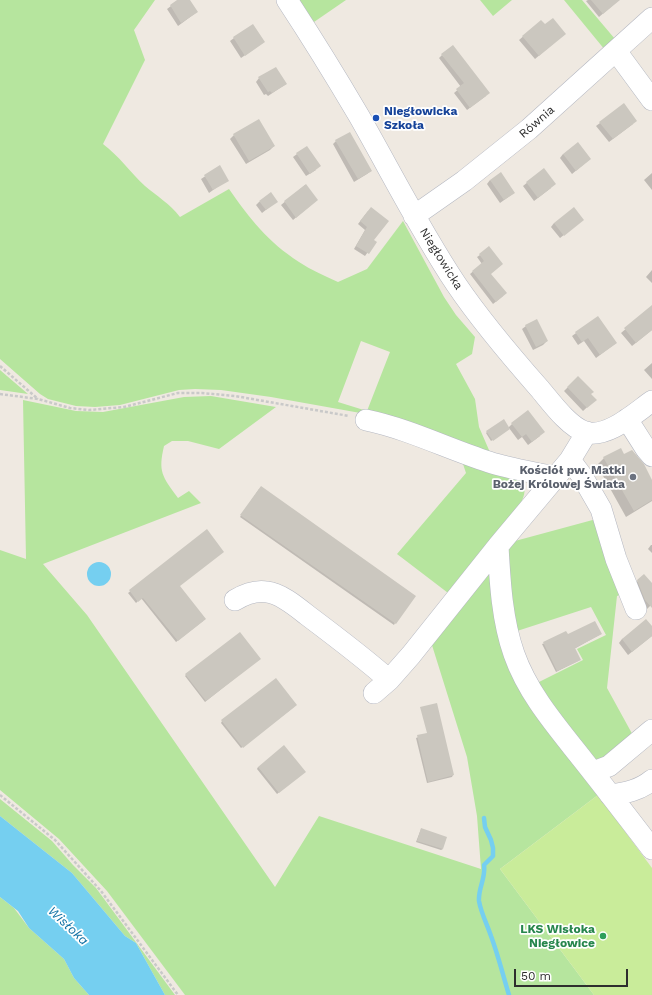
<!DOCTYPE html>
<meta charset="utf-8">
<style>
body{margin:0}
#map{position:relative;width:652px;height:995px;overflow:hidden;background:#efe9e1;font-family:"Work Sans",sans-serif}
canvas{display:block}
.scale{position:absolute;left:514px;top:969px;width:114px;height:18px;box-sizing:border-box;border:2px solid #2e2e2e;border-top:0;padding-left:5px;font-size:12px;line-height:14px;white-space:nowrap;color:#2e2e2e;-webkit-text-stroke:3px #fff;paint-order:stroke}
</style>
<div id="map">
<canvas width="652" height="995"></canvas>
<div class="scale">50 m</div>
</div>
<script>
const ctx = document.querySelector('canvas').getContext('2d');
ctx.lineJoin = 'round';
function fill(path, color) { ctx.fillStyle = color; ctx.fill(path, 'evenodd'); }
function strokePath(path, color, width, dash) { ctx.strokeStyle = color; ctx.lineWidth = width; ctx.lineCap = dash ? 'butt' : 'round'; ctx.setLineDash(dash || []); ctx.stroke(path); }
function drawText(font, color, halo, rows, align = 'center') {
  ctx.font = font + ' "Work Sans",sans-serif'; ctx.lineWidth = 3.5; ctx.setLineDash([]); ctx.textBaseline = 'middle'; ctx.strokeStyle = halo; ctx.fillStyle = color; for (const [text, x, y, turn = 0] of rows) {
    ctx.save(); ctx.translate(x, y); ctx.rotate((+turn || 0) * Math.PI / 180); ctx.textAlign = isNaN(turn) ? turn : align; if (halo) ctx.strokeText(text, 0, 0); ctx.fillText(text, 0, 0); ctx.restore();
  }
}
fill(new Path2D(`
 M0,0h155l-21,30 11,30 -42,84c16,12 27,28 42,42 12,10 25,18 35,31l49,-28c21,30 39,53 70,73 12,8 26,14 39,20l29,-13 36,-48 41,76 12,18 19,22 -3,17 -16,10 19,35 4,28 13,30 -126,-43 -95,-17 -50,-7 -26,-1 -16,1 -59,15 -25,2 -19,-1 -28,-7 -8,-5 -40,-35zM361,341l29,11 -23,59 -29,-9z
 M299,0h47l-32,22z
 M480,0h32l-19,16z
 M564,0h18l33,39 -10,11z
 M0,370l28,24 -28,-4z
 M211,396l65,11 -57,42 -31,-8h-16l-8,5c-6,26 -2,30 14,52l11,-7 12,12 -158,61 44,51 188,272 44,-71 162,53 -4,-53 -10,-59 -36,-115 60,-81 5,58 102,176 -98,74 94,126h-409l-78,-104 -48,-52 -59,-49v-240l26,9 -3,-159 53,11 27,1 81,-15z
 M461,458l61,23c4,8 3,13 -1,22l-69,93 -55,-42 69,-81z
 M600,518l25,75 -8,3 -10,92 28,51 -35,26 -65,-81 48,-24 -6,-11 29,-14 -15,-28 -77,25 -6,-86 7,-5z
 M0,799l52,42 21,24 23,23 79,107h-10l-29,-52 -11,-7 -53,-63 -72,-57z
 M0,897l14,11 15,20 35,31 10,19 15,17h-89z`), '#b6e59e');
fill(new Path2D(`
 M598,795l54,73v127h-58l-94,-126z`), '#c9ec9a');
fill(new Path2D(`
 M87 574a12 12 0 1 1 24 0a12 12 0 1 1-24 0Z
 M0,816l72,57 53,63 11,7 29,52h-76l-15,-17 -10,-19 -35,-31 -11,-17 -18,-14z`), '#75cff0');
fill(new Path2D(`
 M179,0h10l8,12 -19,14 -11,-17z
 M588,0h31l-20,17 -13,-16z
 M541,21l4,5 16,11 -26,22 -16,-19z
 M234,38l30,4 -23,16 -11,-17z
 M442,55l44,41 -19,14 -13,-17 7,-6 -22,-29z
 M259,78l27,6 -18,12 -2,-2 -2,1 -8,-13z
 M600,123l33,1 -24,18 -13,-16z
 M234,135l40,11 -4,4 -24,14 -16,-25z
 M336,141l35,30 -4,3 -13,8 -21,-38z
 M297,154l19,16 -10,6 -13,-19z
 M563,154l27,5 -18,15 -12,-16z
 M219,167l8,13 -18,13 -8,-14z
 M543,170l8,18 -17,13 -11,-15z
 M652,173v17l-8,-10z
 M490,180l24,13 -14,10 -13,-19z
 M305,185l12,15 -24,20 -12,-15z
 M259,202h17l-14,11 -6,-8z
 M368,211l5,29 2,2 -10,14 -11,-7 11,-19 -7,-6z
 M554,223h25l-19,15 -9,-11z
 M480,255l22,9 -12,10 13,22 -10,8 -23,-30 12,-10 -5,-7z
 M652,270v13l-6,-6z
 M649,309l3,4v17l-20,16 -11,-13z
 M598,317l18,26 -20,15 -12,-17 -6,4 -6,-9z
 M526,326l21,15 -4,4 -10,5 -11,-21z
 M652,363v16l-8,-9z
 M578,377l17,23 -12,11 -19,-20z
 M512,424l28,12 -12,9 -6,-8 -4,3 -9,-12 -18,13 -5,-8 1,-1 21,-4z
 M624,456l28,25v20l-26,16 -29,-52 7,-7z
 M259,489l136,134 -1,2 -154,-108z
 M207,531l-28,55 24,35 -27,21 -35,-44 -5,5 -8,-10z
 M651,545h1v8l-4,-4z
 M638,581l14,4v19l-5,5 -5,-6 -8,-19z
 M652,628v8l-24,19 -9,-12 3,-4z
 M601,634l-27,15 4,12 -22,11 -14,-28 26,-8z
 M258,660l-53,42 -20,-26 1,-1z
 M294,707l-53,41 -20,-25 1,-2z
 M420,709l7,29 26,37 -1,2 -25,6 -11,-45 10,-4z
 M258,767l45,6 -26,21 -20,-25z
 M421,829l22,20 -2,1 -25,-8z`), '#0003');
strokePath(new Path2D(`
 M484,818l1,9 6,13 2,8v8l-9,9c2,13 -6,23 -5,36 2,12 8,23 12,35 7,19 12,39 18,59`), '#75cff0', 4.5);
fill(new Path2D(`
 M177,0h13l8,12 -17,11 -11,-18z
 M591,0h29l-17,14z
 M553,18l13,16 -27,22 -17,-20 19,-16 4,4z
 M253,24l12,18 -20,14 -12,-19z
 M453,45l37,48 -20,15 -14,-19 8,-6 -23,-29z
 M276,67l11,17 -15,9 -2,-2 -2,1 -10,-15z
 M624,103l13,18 -24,18 -14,-17z
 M259,119l16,27 -26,15 -16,-27z
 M350,132l22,39 -14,8 -23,-39z
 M578,142l13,17 -15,12 -13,-17z
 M307,146l14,20 -11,8 -14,-21z
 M220,165l9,16 -16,9 -9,-15z
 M544,168l12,16 -18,14 -12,-16z
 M501,172l14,21 -11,7 -14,-20z
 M306,184l12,16 -22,18 -12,-17z
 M271,192l7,10 -12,8 -7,-9z
 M371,207l18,14 -15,19 3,2 -8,12 -13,-8 11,-19 -7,-6z
 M574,207l10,13 -20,16 -10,-13z
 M489,246l14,18 -12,10 16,19 -11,9 -24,-31 12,-10 -5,-7z
 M652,305v25l-16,13 -12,-15z
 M598,316l19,27 -17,12 -12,-17 -6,4 -7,-10z
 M537,319l11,22 -12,6 -11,-22z
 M578,376l16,16 -3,2 6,6 -10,8 -20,-21z
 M528,410l17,22 -13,10 -6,-8 -4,3 -11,-14z
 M504,419l6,10 -17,12 -7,-10z
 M621,448l3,6 8,-4 12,14 8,16v20l-18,11 -31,-54z
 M261,486l155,110 -20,28 -156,-109z
 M207,529l17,23 -44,34 26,33 -28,22 -35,-43 -5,4 -9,-12z
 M644,574l8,9v25l-7,-8 -8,-20z
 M646,619l6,7v10l-20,16 -10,-13z
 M595,621l7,13 -27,14 6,12 -24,11 -14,-29 23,-11 2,3z
 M240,632l21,27 -55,42 -21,-27z
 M276,678l21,27 -54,43 -22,-28z
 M437,703l17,72 -26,7 -11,-47 10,-2 -7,-26z
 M284,745l22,27 -27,21 -21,-26z
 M421,828l26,9 -4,12 -26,-8z`), '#cbc7bf');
const minor = new Path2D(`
 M287,0c25,38 49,77 72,116 32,56 61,114 97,168 25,37 54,71 83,104 12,14 29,38 46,44 22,7 50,-19 67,-31
 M616,51l36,49
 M414,216l50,-35 65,-52 123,-111
 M627,419l19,30 6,7
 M366,420c43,9 82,29 123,42 21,7 44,10 66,15
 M587,432l-17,28 -72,86c2,36 4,74 16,108 14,40 43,73 69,106 23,29 46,59 69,89
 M570,460l12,16 19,33 15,50 20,50
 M235,600c10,-6 21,-10 32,-8 13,1 30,15 40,23 28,21 56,42 82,65
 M374,693l15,-13 22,-25 87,-109
 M593,772l16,-6 43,-36
 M610,795c16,-2 30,-5 42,-15`);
strokePath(minor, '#b4b7c1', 22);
strokePath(new Path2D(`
 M0,366l38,33
 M0,394l38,5 32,9 19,2 35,-3 54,-14h24l33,3 114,20
 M0,795l55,45 46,51 77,104`), '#c9c9c9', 2.5, [3, 2]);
strokePath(minor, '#fff', 21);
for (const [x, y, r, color] of [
 [376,118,4,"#1a4fb4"],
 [633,477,4,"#6b7280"],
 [603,936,4,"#2e9e5b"]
]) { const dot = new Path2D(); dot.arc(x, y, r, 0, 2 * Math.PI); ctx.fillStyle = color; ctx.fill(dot); strokePath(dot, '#fff', 1.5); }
drawText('bold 12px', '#164399', '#fff', [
 ["Niegłowicka",384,111],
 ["Szkoła",384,125]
], 'left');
drawText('12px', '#2e2e2e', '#fff', [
 ["Równia",537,122,-41],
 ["Niegłowicka",441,259,58]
]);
drawText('bold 12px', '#5b616d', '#fff', [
 ["Kościół pw. Matki",625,470],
 ["Bożej Królowej Świata",625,484]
], 'right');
drawText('bold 12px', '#27864d', '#fff', [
 ["LKS Wisłoka",595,929],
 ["Niegłowice",595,943]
], 'right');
drawText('italic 13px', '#0d6fa3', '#fff', [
 ["Wisłoka",68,926,43]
]);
</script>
